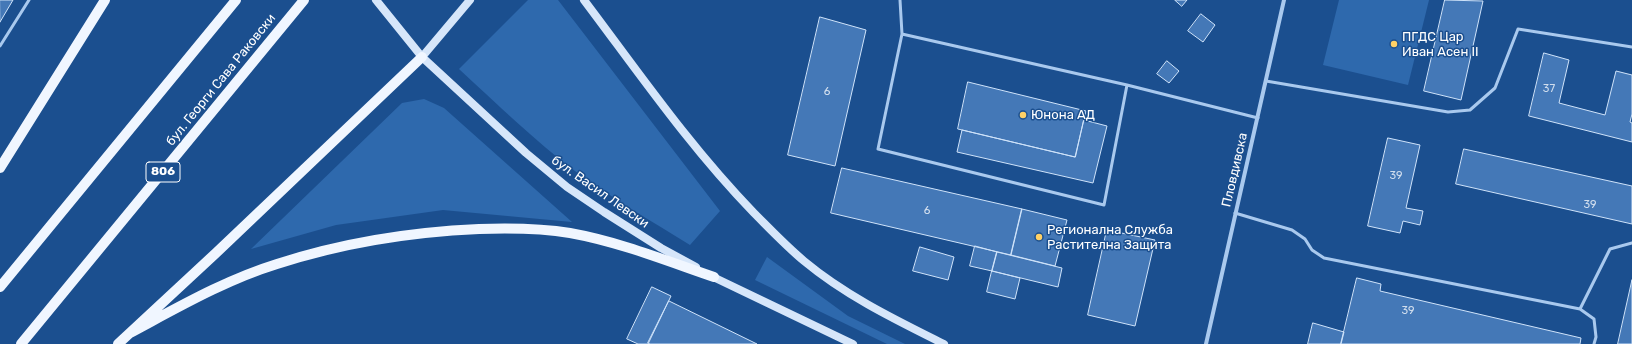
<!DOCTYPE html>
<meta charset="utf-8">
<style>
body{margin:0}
canvas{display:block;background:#1b4f8f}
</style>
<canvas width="1632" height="344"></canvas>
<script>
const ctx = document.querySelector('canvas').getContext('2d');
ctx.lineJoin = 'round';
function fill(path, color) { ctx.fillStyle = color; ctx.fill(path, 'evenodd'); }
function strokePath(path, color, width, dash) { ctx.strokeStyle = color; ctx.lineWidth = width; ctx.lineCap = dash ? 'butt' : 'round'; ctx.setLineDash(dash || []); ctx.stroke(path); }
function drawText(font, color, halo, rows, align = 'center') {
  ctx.font = font + ' Rubik,sans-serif'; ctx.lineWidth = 3; ctx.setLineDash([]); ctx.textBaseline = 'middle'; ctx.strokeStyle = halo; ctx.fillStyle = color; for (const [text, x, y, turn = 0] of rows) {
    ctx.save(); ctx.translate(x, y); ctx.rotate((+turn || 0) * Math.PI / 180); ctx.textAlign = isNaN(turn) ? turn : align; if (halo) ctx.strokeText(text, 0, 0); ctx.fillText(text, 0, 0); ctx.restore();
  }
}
fill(new Path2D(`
 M528,0h30l162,211 -30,34c-39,-24 -78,-47 -115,-74 -41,-31 -78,-67 -116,-102z
 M1339,0h90l-21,85 -85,-20z
 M424,99l20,9 128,114 -129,-12 -107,15 -85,24 151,-146z
 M767,257l81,59 57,28h-18l-132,-64z`), '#2e69ad');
const building = new Path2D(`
 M0,0h13l-13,22z
 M1175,0h12l-5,6z
 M1445,0l38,1 -22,99 -37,-9z
 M1201,14l14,11 -12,17 -15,-11z
 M820,17l46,13 -31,136 -47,-11z
 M1544,53l25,7 -10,43 46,12 11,-44 16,4v39l-2,8 2,1v19l-103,-26z
 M1167,61l12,10 -10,12 -12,-9z
 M968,82l118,29 -11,46 -117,-28z
 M1084,120l23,6 -14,57 -136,-31 5,-22 113,27z
 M1388,138l32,7 -14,63 17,3 -3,14 -17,-4 -3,12 -32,-7z
 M1464,149l168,37v38l-176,-40z
 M842,168l180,41 -11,46 -180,-42z
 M1022,209l45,11 -12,46 -44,-11z
 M1107,230l48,10 -20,86 -47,-11z
 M975,246l22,6 -5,19 -22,-5z
 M920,247l34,10 -6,23 -35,-9z
 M997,252l65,16 -4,19 -66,-16z
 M992,271l28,7 -5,21 -28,-7z
 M1357,278l24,6 -1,7 201,47 -1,6h-239z
 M1632,280v64h-14z
 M652,287l19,9 -23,48h-10l-11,-5z
 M669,301l88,43h-107l-2,-1z
 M1313,323l31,9 -3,12h-33z`);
fill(building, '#4478b7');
strokePath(building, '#cfe3fa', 1);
strokePath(new Path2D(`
 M900,0l2,34
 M0,46l29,-46
 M1266,81l182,31 22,-2 25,-22 23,-59 114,18
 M1127,85l-225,-51 -24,115 226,56 23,-120 131,33
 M1235,213l57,17 13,9 7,11 12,8 256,51 14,10 2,18 -2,7
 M1580,309l30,-60 22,-6`), '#a9c9ee', 3);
strokePath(new Path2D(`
 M1206,344l78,-344`), '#a9c9ee', 4);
strokePath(new Path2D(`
 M376,0l46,57 104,96 41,34 37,25 57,36 35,19
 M584,0c55,73 106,147 170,213 16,16 32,33 50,48 42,35 92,59 140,83
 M422,57l48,-57
 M709,275l144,69`), '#d6e6fa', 8);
strokePath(new Path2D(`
 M0,168l105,-168
 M0,287l236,-287
 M130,333c47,-25 95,-53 147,-69 65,-21 133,-32 202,-35 30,-1 61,-1 91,4 50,9 97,28 144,44
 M21,344l283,-344
 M118,344l98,-91 206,-196`), '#f0f6ff', 10);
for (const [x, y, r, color] of [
 [1394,44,4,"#ffd166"],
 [1023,115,4,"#ffd166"],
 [1039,237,4,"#ffd166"]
]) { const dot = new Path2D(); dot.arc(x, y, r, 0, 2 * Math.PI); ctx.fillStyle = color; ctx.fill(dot); strokePath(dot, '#1b4f8f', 1.5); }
drawText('11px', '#d0dded', null, [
 ["37",1549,89],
 ["6",827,92],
 ["39",1396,176],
 ["39",1590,205],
 ["6",927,211],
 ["39",1408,311]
]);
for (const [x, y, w] of [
 [163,172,34]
]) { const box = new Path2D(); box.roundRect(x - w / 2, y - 10, w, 20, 3); ctx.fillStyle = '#1b4f8f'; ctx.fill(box); strokePath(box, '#fff', 1); }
drawText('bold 12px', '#fff', null, [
 ["806",163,172]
]);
drawText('13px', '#fff', '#1b4f8f', [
 ["ПГДС Цар",1402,37],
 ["Иван Асен II",1402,52],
 ["Юнона АД",1031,115],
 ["Регионална Служба",1047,230],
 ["Растителна Защита",1047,245]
], 'left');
drawText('13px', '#fff', '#1b4f8f', [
 ["бул. Георги Сава Раковски",221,80,-51],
 ["Пловдивска",1235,170,-77],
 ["бул. Васил Левски",600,192,35]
]);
</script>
